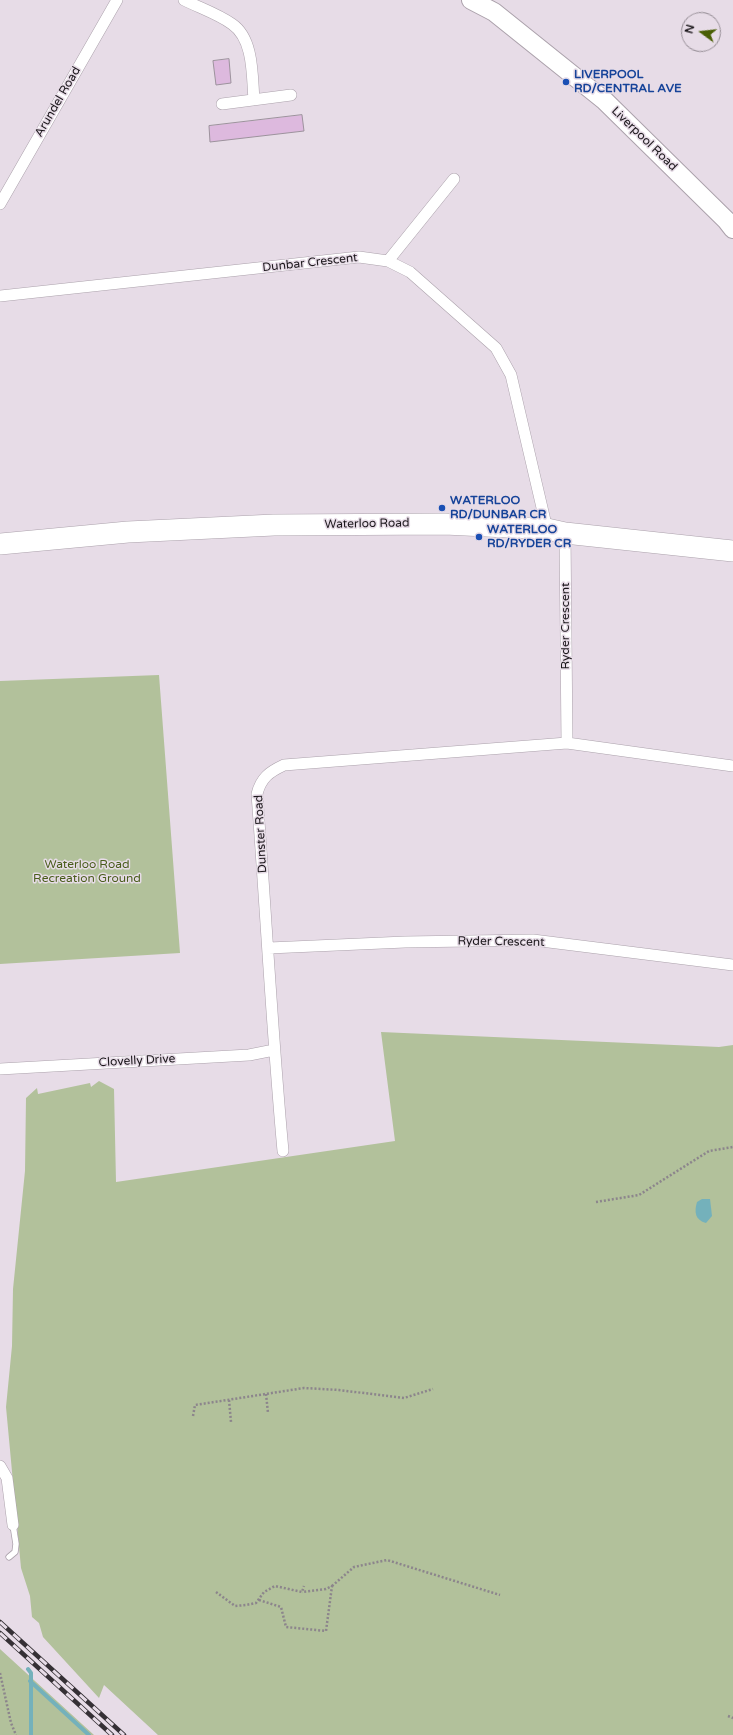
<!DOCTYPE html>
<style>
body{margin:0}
#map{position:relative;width:733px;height:1735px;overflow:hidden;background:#e7dce7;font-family:"Varela Round",sans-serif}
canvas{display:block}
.north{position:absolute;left:681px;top:12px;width:40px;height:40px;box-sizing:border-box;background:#e7dce7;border:1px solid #958d95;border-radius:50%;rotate:285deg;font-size:11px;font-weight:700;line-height:16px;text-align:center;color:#1b171b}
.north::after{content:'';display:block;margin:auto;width:14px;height:18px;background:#4a5f05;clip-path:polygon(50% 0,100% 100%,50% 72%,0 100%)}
</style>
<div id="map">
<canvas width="733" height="1735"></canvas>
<div class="north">N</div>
</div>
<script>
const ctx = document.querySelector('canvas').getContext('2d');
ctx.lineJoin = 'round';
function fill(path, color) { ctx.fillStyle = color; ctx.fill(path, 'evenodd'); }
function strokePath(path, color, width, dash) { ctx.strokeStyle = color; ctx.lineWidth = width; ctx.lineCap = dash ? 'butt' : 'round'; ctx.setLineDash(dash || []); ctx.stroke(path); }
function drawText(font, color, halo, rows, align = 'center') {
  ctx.font = font + ' "Varela Round",sans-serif'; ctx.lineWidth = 3; ctx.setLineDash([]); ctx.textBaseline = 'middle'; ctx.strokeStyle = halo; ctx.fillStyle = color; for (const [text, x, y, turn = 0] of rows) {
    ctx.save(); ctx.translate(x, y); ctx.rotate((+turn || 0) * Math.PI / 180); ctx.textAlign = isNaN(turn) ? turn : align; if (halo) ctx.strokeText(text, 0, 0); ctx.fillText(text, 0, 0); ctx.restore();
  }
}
fill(new Path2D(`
 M159,675l21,278 -180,11v-283z
 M381,1032l338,15 14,-2v690h-575l-54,-50 -5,13 -56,-61 -4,-14 -7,-6 -2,-21 -9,-28 -15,-161 6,-61 1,-57 12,-118 1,-73 11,-10 1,6 52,-11 1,4 8,-6 15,8 2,93 279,-41z
 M0,1649l94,86h-94z`), '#b2c19b');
fill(new Path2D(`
 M702,1199h8l2,17 -6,7c-11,-3 -12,-11 -9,-21z`), '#74b1bb');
strokePath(new Path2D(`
 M28,1669l3,4v62
 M30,1681l59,54`), '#74b1bb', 4);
const building = new Path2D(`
 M229,59l2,24 -15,2 -3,-24z
 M302,115l2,16 -94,11 -1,-16z`);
fill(building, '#ddb9de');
strokePath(building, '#9c929c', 1);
const lane = new Path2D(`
 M9,1557l6,-5 1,-8 -3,-19`);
const street = new Path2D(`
 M184,0c16,8 34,14 48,24 22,15 20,52 22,76
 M222,104l69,-9
 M0,204l117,-204
 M388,261l66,-82
 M0,296l359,-39 29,4 22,11 86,76 15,27 36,154
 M565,533l2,210
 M269,948l136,-6 128,-2 200,25
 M0,1069l249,-14 25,-5
 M283,1151c-11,-119 -17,-238 -26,-357 4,-16 12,-22 27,-29l283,-22 166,23
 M0,1466l7,12 6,47`);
const primary = new Path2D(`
 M471,0l23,12 111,89 121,119 7,9`);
const highway = new Path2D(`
 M0,544l128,-12 146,-7 171,-1 102,5 18,4 168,18`);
strokePath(lane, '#aba1ab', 7);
strokePath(street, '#aba1ab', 12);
strokePath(primary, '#aba1ab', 20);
strokePath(highway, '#aba1ab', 22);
strokePath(new Path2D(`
 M596,1202l43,-7 70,-44 24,-4
 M266,1394l2,19
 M229,1400l2,22
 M193,1416l2,-11 109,-17 35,2 65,8 29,-9
 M332,1586l22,-19 33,-7 113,35
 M216,1592l19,14 11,-1 10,-2 8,-11 11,-6 27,6 2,-6
 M259,1600l22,7 5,20 40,4 6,-45 -6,3 -24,3
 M0,1673l11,50 5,12
 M728,1716l5,2`), '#8c858c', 2.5, [2, 2]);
strokePath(lane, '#fff', 5.5);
strokePath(street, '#fff', 11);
strokePath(primary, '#fff', 18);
strokePath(highway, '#fff', 21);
const rail = new Path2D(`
 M0,1622l124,113
 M0,1633l112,102`);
strokePath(rail, '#353035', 4.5);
strokePath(rail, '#e7dce7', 3, [9]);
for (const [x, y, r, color] of [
 [566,82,4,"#1a4fb4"],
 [442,508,4,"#1a4fb4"],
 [479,537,4,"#1a4fb4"]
]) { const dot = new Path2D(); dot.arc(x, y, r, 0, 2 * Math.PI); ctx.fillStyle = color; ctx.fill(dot); strokePath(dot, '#e7dce7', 1.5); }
drawText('bold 12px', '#164399', '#e7dce7', [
 ["LIVERPOOL",574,75],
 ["RD/CENTRAL AVE",574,89],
 ["WATERLOO",450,501],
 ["RD/DUNBAR CR",450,515],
 ["WATERLOO",487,530],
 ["RD/RYDER CR",487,544]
], 'left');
drawText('12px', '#1b171b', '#e7dce7', [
 ["Arundel Road",58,102,-60],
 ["Liverpool Road",644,139,44],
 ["Dunbar Crescent",310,263,-6],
 ["Waterloo Road",367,524,-1],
 ["Ryder Crescent",566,626,-90],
 ["Dunster Road",261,834,-93],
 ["Ryder Crescent",501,942,1],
 ["Clovelly Drive",137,1061,-3]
]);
drawText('12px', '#495d1b', '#e7dce7', [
 ["Waterloo Road",87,865],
 ["Recreation Ground",87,879]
]);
</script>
